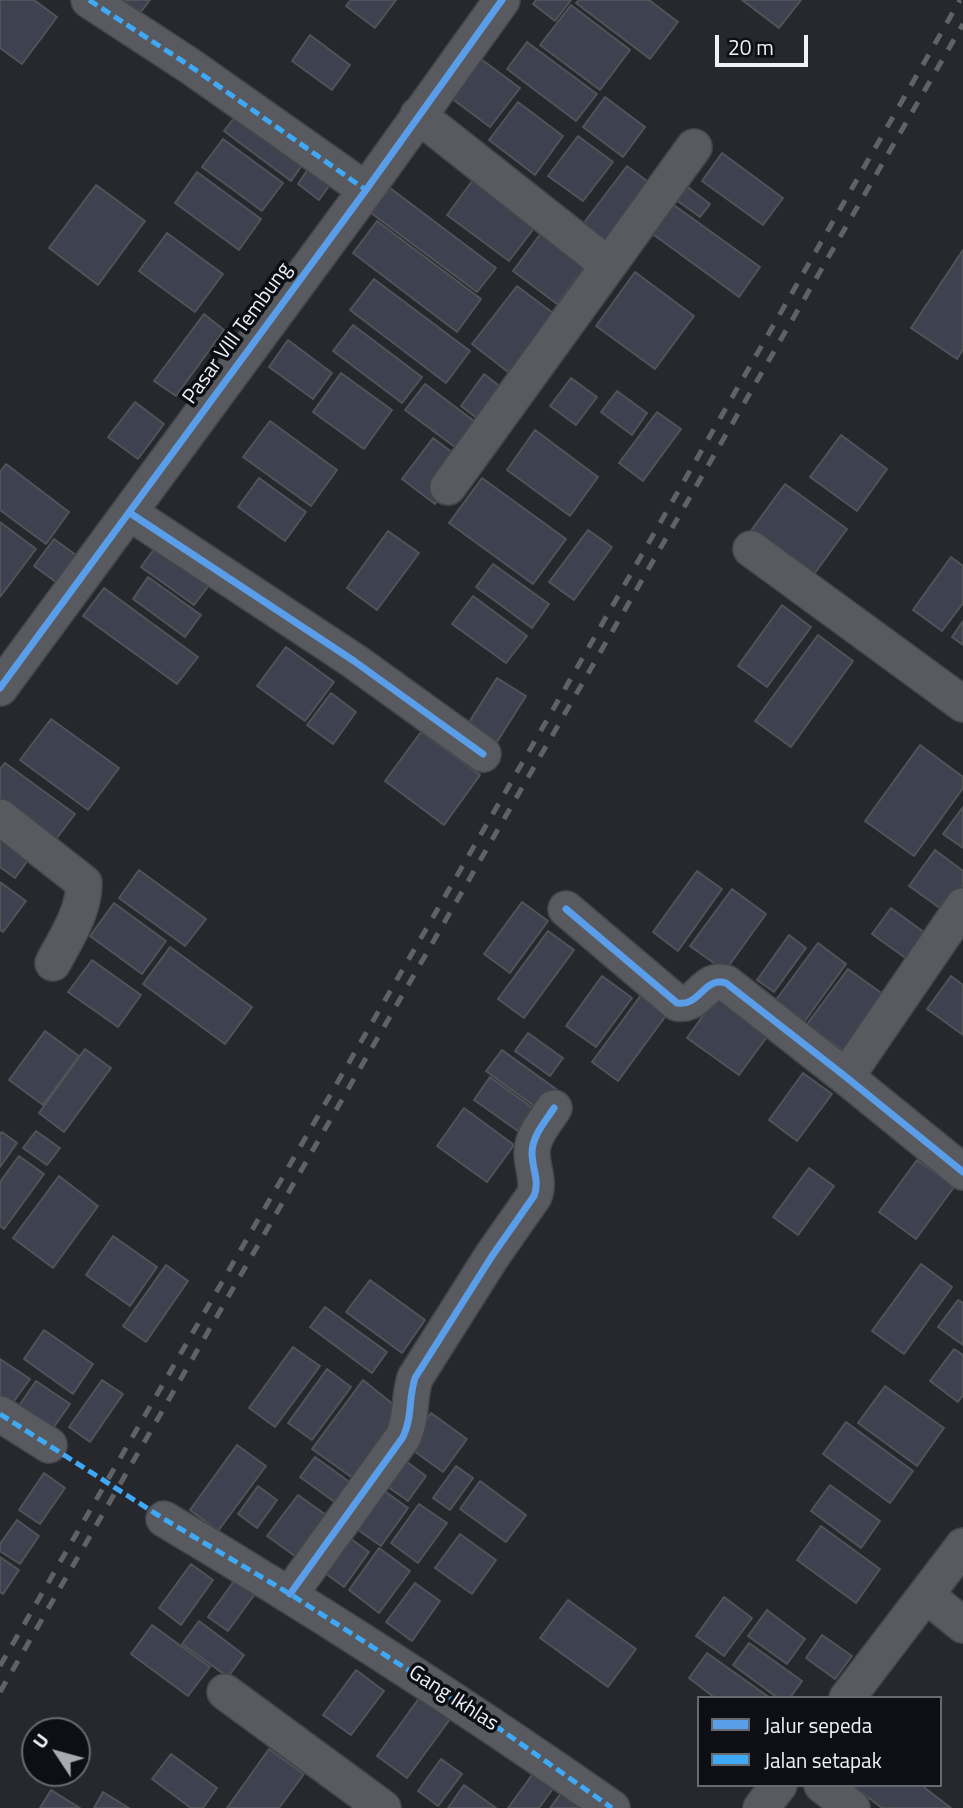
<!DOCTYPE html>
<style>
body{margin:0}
#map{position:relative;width:963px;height:1808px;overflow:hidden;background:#26282e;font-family:"Titillium Web",sans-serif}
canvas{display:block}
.legend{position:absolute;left:697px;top:1696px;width:245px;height:91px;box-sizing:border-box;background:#0d0f15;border:2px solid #676a71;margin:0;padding:9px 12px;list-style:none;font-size:21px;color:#eff2fa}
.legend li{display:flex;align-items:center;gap:14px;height:35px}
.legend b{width:35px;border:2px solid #676a71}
.north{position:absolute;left:21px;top:1717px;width:70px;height:70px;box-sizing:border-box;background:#0d0f15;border:2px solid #676a71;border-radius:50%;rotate:306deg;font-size:19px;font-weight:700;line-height:28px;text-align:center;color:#eff2fa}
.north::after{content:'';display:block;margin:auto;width:24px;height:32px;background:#a9abb3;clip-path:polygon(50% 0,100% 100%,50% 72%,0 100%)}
.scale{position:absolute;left:715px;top:35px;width:93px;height:32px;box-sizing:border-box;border:4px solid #eff2fa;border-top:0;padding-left:9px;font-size:21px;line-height:24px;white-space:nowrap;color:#eff2fa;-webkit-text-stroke:5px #0d0f15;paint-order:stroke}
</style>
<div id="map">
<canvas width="963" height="1808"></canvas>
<ul class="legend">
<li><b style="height:9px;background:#5a9eea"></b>Jalur sepeda</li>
<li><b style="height:9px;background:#3fa9f5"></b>Jalan setapak</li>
</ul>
<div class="north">U</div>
<div class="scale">20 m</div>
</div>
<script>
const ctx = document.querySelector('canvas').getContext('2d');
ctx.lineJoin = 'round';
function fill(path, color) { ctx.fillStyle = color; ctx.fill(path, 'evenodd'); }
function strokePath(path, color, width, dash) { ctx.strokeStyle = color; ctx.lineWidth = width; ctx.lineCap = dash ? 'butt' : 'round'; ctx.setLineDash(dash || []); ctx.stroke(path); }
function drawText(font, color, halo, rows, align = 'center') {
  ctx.font = font + ' "Titillium Web",sans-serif'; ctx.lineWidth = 7; ctx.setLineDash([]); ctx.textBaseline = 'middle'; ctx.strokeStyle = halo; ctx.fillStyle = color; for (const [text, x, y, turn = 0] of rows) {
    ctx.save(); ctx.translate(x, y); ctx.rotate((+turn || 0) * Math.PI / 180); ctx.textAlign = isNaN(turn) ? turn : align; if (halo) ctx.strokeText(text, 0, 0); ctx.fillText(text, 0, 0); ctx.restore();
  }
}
const building = new Path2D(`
 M0,0h34l23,17 -35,47 -22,-16z
 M114,0h36l-13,17z
 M351,0h45l-21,28 -29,-22z
 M536,0h35l-16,21 -22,-17z
 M579,0h70l29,22 -28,37 -74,-56z
 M742,0h59l-22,28z
 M571,5l59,45 -30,40 -60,-45z
 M310,35l40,30 -18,25 -40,-29z
 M527,42l70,52 -21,27 -69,-52z
 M481,59l39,29 -30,39 -39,-29z
 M605,97l40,30 -22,30 -40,-30z
 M518,102l45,34 -28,39 -46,-35z
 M241,109l66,49 -16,23 -67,-50z
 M578,136l35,26 -30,39 -35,-25z
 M223,139l60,44 -21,28 -60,-44z
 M722,153l61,45 -20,27 -61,-44z
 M314,160l22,16 -17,24 -21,-16z
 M627,166l32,24 -44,58 -32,-24z
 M197,172l64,47 -22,31 -64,-47z
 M473,180l62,47 -26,34 -62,-46z
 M96,185l49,36 -47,64 -49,-37z
 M685,185l25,19 -10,13 -25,-18z
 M390,188l106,80 -19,24 -106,-79z
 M671,203l89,64 -21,30 -89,-65z
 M377,221l104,78 -24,33 -104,-79z
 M542,232l44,33 -29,39 -44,-33z
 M167,233l56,41 -28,38 -56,-41z
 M963,250v99l-6,10 -46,-31z
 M635,272l59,44 -39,53 -59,-43z
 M374,279l96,72 -24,32 -96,-73z
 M517,286l40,30 -45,59 -40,-31z
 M204,314l20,16 -48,66 -22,-15z
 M353,325l69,52 -20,26 -69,-52z
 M288,340l44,33 -19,26 -44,-32z
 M341,373l51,37 -28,39 -51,-37z
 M484,374l22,17 -24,31 -21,-16z
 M571,378l26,19 -21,28 -26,-19z
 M425,384l57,43 -19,26 -58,-43z
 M617,391l30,22 -15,22 -31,-23z
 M135,402l29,22 -26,35 -30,-22z
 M657,412l24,17 -38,52 -24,-18z
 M270,421l67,49 -26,36 -68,-49z
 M535,430l63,47 -28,39 -63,-46z
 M841,435l46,34 -30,42 -47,-34z
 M433,438l32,24 -30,42 -33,-25z
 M6,464l63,48 -23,32 -46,-34v-38z
 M259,478l47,34 -21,29 -47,-34z
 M482,478l84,61 -33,45 -84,-61z
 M785,484l62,45 -35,48 -62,-45z
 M0,522l36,27 -36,48z
 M588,530l24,17 -38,53 -25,-18z
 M388,531l31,22 -42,57 -30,-22z
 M54,539l26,19 -20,27 -26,-19z
 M160,541l53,39 -19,25 -53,-38z
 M951,557l12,9v37l-21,28 -29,-21z
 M493,564l56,40 -17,24 -56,-41z
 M148,577l53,38 -16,22 -52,-38z
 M104,588l94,69 -21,27 -94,-68z
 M473,596l54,40 -21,27 -54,-39z
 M782,605l29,22 -44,60 -29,-21z
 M963,621v24l-11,-8z
 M818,635l35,26 -62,86 -36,-26z
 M286,647l48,35 -29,39 -48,-35z
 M497,678l29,18 -31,49 -29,-18z
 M331,693l25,19 -23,32 -26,-19z
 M51,719l68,49 -31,42 -68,-50z
 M421,732l59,43 -36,50 -59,-44z
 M920,745l43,32v11l-49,68 -49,-35z
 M5,763l70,51 -22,29 -53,-39v-35z
 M963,807v41l-20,-14z
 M0,823l36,26 -21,29 -15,-11z
 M935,850l28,21v23l-15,20 -39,-28z
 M139,870l67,49 -21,27 -66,-48z
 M697,871l25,18 -44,62 -25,-19z
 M0,882l26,19 -23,31 -3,-2z
 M732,889l34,25 -41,57 -35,-25z
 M522,902l26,19 -38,52 -26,-19z
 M114,903l52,38 -24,33 -52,-38z
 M891,908l45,33 -18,26 -46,-33z
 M548,931l26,19 -50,68 -26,-19z
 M789,935l17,13 -32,44 -17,-12z
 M818,943l28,21 -44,61 -29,-21z
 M170,947l82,60 -27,37 -82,-60z
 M92,960l49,35 -23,32 -50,-35z
 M848,969l46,33 -41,56 -46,-34z
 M602,976l30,22 -36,49 -30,-21z
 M951,976l12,9v50l-36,-26z
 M644,991l26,19 -52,71 -26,-19z
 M720,992l52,38 -33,45 -52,-37z
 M45,1031l34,25 -36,49 -34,-25z
 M528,1033l35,25 -13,18 -35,-25z
 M85,1049l26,19 -47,64 -25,-19z
 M502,1050l54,39 -15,22 -55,-40z
 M803,1073l29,21 -35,47 -28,-21z
 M490,1077l44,32 -16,22 -44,-31z
 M464,1108l50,37 -27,37 -50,-36z
 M36,1131l24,17 -13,17 -24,-17z
 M2,1132l15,11 -17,24v-33z
 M19,1156l25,18 -40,55 -4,-3v-44z
 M917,1160l37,27 -38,52 -37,-27z
 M809,1168l25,18 -36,49 -25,-18z
 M59,1176l39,30 -45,62 -40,-30z
 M113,1236l44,31 -27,39 -44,-31z
 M921,1264l31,23 -48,67 -32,-23z
 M166,1265l22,16 -42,61 -23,-16z
 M370,1280l55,40 -23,33 -56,-41z
 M958,1300l5,3v42l-25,-18z
 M325,1307l62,45 -15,21 -62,-46z
 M44,1330l49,34 -20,30 -49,-35z
 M293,1347l27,19 -45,61 -26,-19z
 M954,1349l9,6v40l-5,7 -28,-21z
 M0,1359l30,20 -21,29 -9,-6z
 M327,1369l24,18 -39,53 -24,-17z
 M102,1380l21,14 -33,48 -21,-15z
 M363,1380l42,34 -48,67 -45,-32z
 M36,1381l34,23 -21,30 -33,-24z
 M885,1386l59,42 -27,38 -59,-43z
 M431,1413l36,26 -24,33 -36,-26z
 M846,1422l67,49 -23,32 -67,-49z
 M237,1445l29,21 -48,65 -28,-21z
 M315,1457l40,29 -15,20 -40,-29z
 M400,1457l26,19 -18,25 -27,-19z
 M456,1466l17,12 -23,32 -17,-12z
 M44,1473l21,15 -25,36 -21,-14z
 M480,1481l46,34 -20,27 -46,-33z
 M830,1485l50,36 -19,27 -50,-37z
 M258,1486l19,14 -20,28 -19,-14z
 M379,1487l29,21 -27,38 -30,-21z
 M298,1495l31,22 -30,42 -32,-23z
 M419,1504l28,19 -29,40 -27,-20z
 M17,1520l22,16 -19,28 -20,-13v-7z
 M821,1526l59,43 -24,34 -59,-43z
 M343,1533l26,19 -25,35 -26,-19z
 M460,1534l36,26 -24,34 -37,-26z
 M379,1548l31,23 -31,42 -30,-23z
 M0,1557l19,13 -16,24 -3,-2z
 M191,1564l22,16 -32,45 -22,-17z
 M237,1577l20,14 -29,40 -20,-14z
 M415,1583l25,18 -28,40 -26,-19z
 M724,1597l28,21 -28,38 -28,-20z
 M568,1600l68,49 -28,38 -68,-49z
 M767,1610l38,29 -18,25 -39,-28z
 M199,1621l45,34 -16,22 -46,-33z
 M152,1625l58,42 -22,29 -57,-42z
 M822,1635l30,21 -17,23 -29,-21z
 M749,1643l53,38 -12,17h-12l-45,-33z
 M707,1653l63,45h-55l-26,-20z
 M356,1670l28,21 -33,44 -28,-20z
 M423,1693l30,22 -46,63 -30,-22z
 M269,1749l35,25 -25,34h-52z
 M171,1754l46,34 -14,20h-12l-39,-29z
 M441,1759l21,15 -24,32 -20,-15z
 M537,1768l20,15 -18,25h-31z
 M464,1785l32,23h-48z
 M852,1785h69l30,23h-69z
 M564,1789l26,19h-40z
 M51,1790l29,18h-40z
 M103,1792l26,16h-35z`);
fill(building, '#3e4250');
strokePath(building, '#515358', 2);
const minor = new Path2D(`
 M89,0l101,66 176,124
 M418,115l190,150
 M448,487l246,-340
 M130,513l224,148 129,93
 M751,549l212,155
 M0,688l366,-498 136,-190
 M0,817l84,66c0,29 -18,55 -31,80
 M566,909l111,94c23,4 27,-27 49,-20l120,94 117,95
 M846,1077l117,-171
 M0,1414l49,31
 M164,1519c153,91 302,187 448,289
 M290,1594l113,-157c10,-22 5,-37 12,-59l77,-122 42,-60c6,-15 -2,-27 -2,-43 0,-17 13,-31 22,-45
 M926,1595l37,30
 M225,1692l158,116
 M847,1698l116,-152
 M822,1785l30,23
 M761,1808l18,-23`);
strokePath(minor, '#45464c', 38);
strokePath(minor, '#585a5f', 35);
strokePath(new Path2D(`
 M0,1666l547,-946 413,-720
 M0,1692l963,-1668`), '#616266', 5, [12, 12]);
strokePath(new Path2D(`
 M89,0l101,66 176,124
 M0,1414l164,105 126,75 207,133 115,81`), '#3fa9f5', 5, [10, 5]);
strokePath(new Path2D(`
 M130,513l224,148 129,93
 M0,688l366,-498 136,-190
 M566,909l111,94c23,4 27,-27 49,-20l120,94 117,95
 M290,1594l113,-157c10,-22 5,-37 12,-59l77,-122 42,-60c6,-15 -2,-27 -2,-43 0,-17 13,-31 22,-45`), '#5a9eea', 7);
drawText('21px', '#eff2fa', '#0d0f15', [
 ["Pasar VIII Tembung",238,334,-54],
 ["Gang Ikhlas",453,1699,33]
]);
</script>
